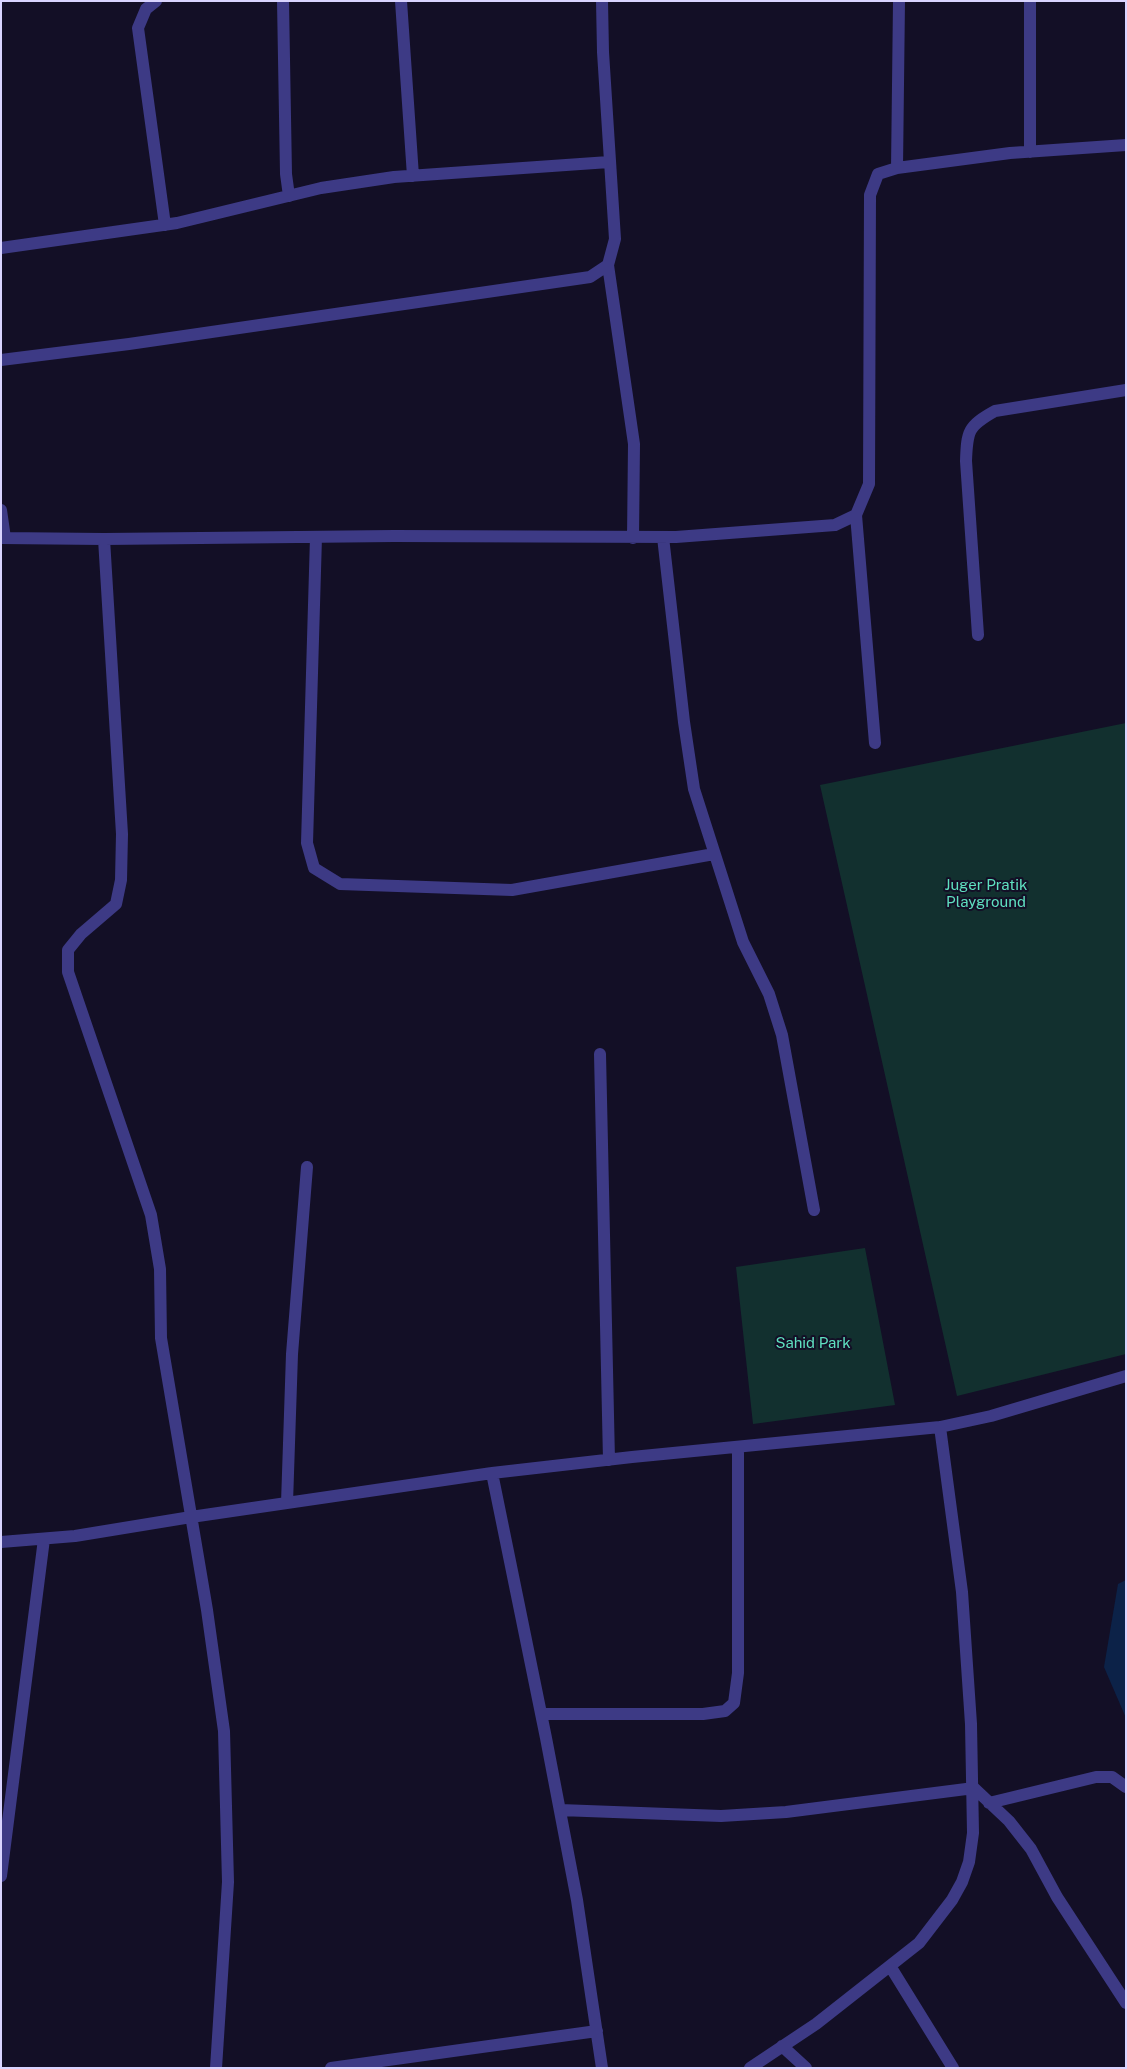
<!DOCTYPE html>
<style>
body{margin:0}
#map{position:relative;width:1127px;height:2069px;overflow:hidden;background:#130f26;font-family:"Public Sans",sans-serif}
canvas{display:block}
.frame{position:absolute;inset:0;border:2px solid #d9d4ff;pointer-events:none}
</style>
<div id="map">
<canvas width="1127" height="2069"></canvas>
<div class="frame"></div>
</div>
<script>
const ctx = document.querySelector('canvas').getContext('2d');
ctx.lineJoin = 'round';
function fill(path, color) { ctx.fillStyle = color; ctx.fill(path, 'evenodd'); }
function strokePath(path, color, width, dash) { ctx.strokeStyle = color; ctx.lineWidth = width; ctx.lineCap = dash ? 'butt' : 'round'; ctx.setLineDash(dash || []); ctx.stroke(path); }
function drawText(font, color, halo, rows, align = 'center') {
  ctx.font = font + ' "Public Sans",sans-serif'; ctx.lineWidth = 4; ctx.setLineDash([]); ctx.textBaseline = 'middle'; ctx.strokeStyle = halo; ctx.fillStyle = color; for (const [text, x, y, turn = 0] of rows) {
    ctx.save(); ctx.translate(x, y); ctx.rotate((+turn || 0) * Math.PI / 180); ctx.textAlign = isNaN(turn) ? turn : align; if (halo) ctx.strokeText(text, 0, 0); ctx.fillText(text, 0, 0); ctx.restore();
  }
}
fill(new Path2D(`
 M1126,723v631l-169,42 -137,-611z
 M865,1248l30,157 -142,19 -17,-157z`), '#12302f');
fill(new Path2D(`
 M1126,1580v138l-22,-51 14,-83z`), '#0c2248');
strokePath(new Path2D(`
 M156,1l-10,8 -8,19 27,197
 M283,1l3,173 3,22
 M401,1l12,175
 M1030,152v-151
 M897,168l2,-167
 M1,248l176,-25 144,-35 73,-11 215,-15
 M608,265l26,179 -1,94
 M1,360l128,-16 461,-67 18,-12 7,-26 -12,-187 -1,-51
 M1,510l4,28
 M856,515l19,228
 M316,537l-9,306 7,25 26,16 172,6 202,-36
 M663,537l21,185 10,67 49,153 26,52 13,41 32,175
 M1,538l103,1 290,-3 282,1 159,-12 21,-10 13,-31 1,-289 8,-21 19,-6 113,-15 116,-8
 M104,539l18,295 -1,46 -5,24 -35,30 -13,16v22l83,243 9,54 1,69 46,272 17,121 4,151 -12,186
 M978,635l-12,-174c1,-30 2,-35 29,-50l131,-21
 M600,1054l9,406
 M492,1473l54,265 31,162 25,168
 M287,1503l5,-149 15,-187
 M1,1542l74,-6 116,-19 301,-44 140,-16 308,-30 51,-11 135,-40
 M542,1714h161l22,-3 9,-8 4,-30v-226
 M989,1803l107,-26h16l14,10
 M560,1810l161,6 65,-4 188,-24 35,33 22,28 26,48 69,106
 M1,1876l43,-337
 M890,1966l63,102
 M782,2046l24,22
 M331,2068l266,-37
 M750,2068l66,-44 103,-81 33,-43 10,-18 7,-20 4,-29 -2,-109 -9,-132 -22,-165`), '#3d3a85', 12);
drawText('15px', '#5fe0c0', '#130f26', [
 ["Juger Pratik",986,885],
 ["Playground",986,902],
 ["Sahid Park",813,1343]
]);
</script>
